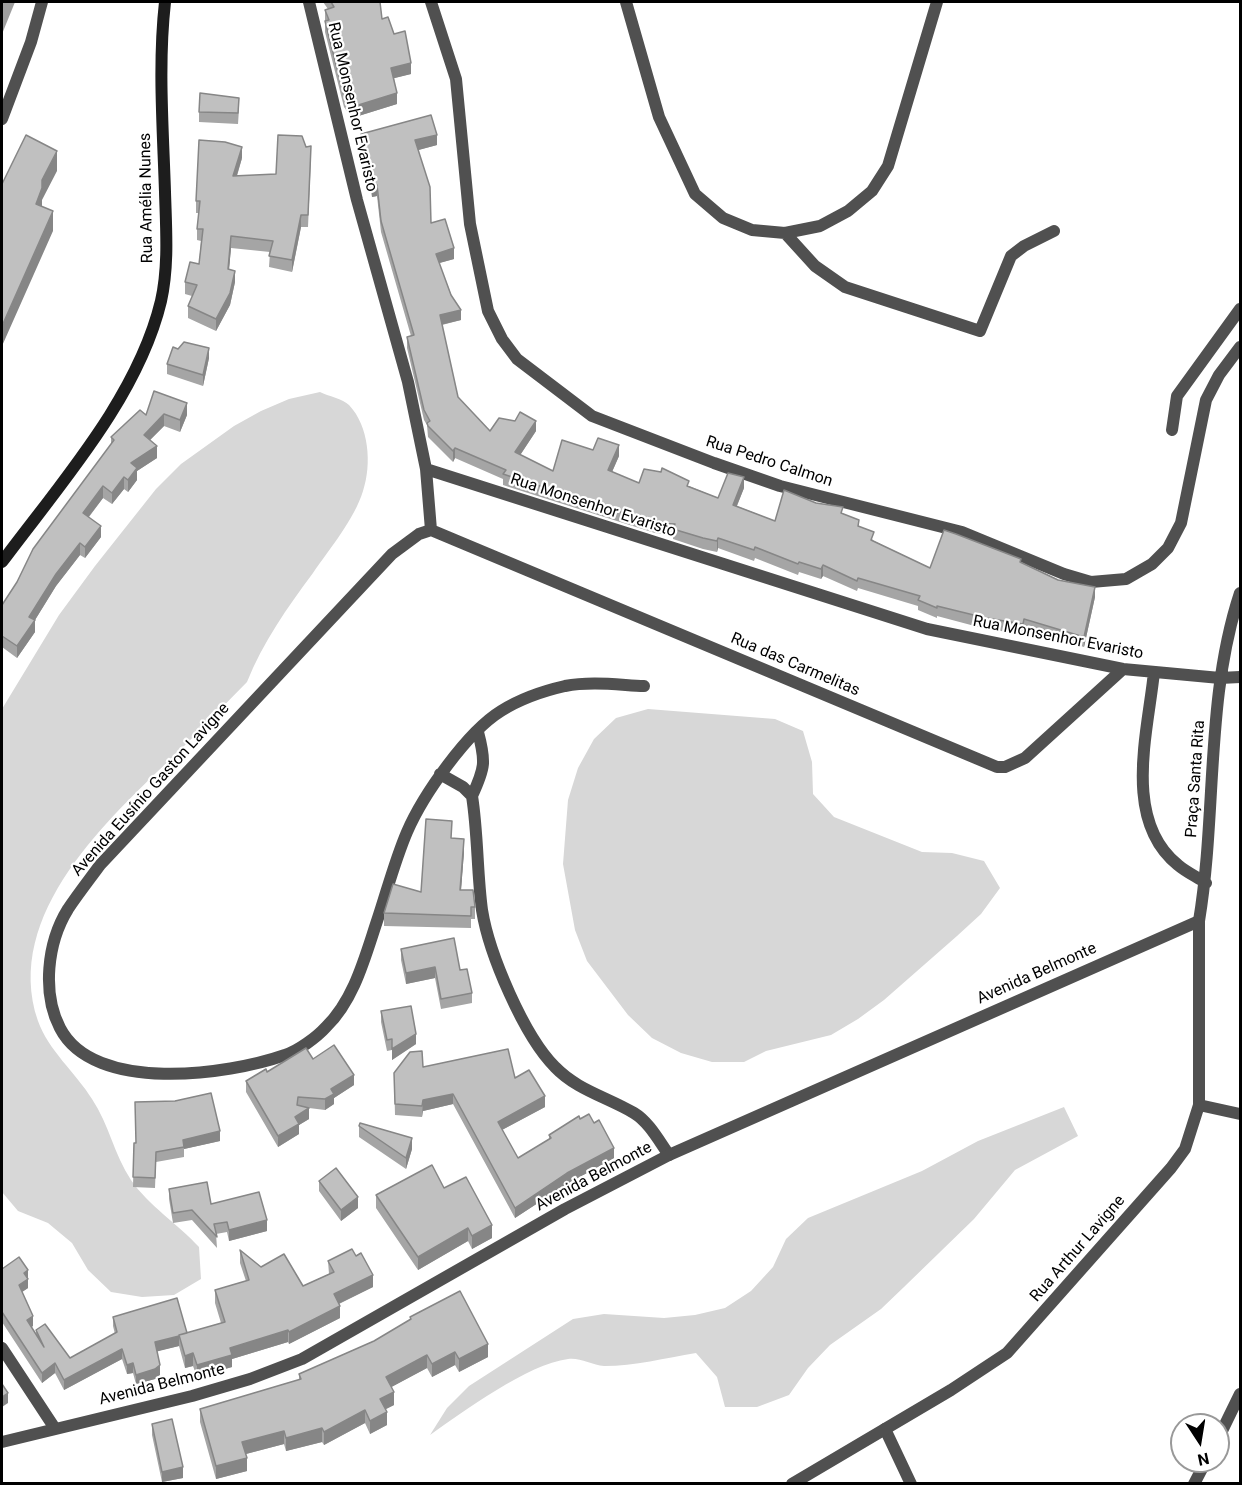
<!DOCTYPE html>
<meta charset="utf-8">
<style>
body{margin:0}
#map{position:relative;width:1242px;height:1485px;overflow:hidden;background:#fff;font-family:Roboto,sans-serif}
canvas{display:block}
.frame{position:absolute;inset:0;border:3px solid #000;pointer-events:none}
.north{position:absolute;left:1170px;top:1413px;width:60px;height:60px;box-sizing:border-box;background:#fff;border:2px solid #999;border-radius:50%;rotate:168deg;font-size:16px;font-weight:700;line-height:24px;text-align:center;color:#000}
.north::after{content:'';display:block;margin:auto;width:21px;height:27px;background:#000;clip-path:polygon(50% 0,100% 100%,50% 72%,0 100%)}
</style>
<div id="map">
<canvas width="1242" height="1485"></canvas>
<div class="frame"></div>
<div class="north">N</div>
</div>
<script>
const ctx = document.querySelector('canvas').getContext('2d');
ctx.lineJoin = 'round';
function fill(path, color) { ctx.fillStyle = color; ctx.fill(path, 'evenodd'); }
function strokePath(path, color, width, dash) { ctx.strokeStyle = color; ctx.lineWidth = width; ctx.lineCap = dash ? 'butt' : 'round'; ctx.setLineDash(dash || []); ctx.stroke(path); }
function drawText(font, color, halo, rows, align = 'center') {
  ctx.font = font + ' Roboto,sans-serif'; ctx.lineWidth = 4.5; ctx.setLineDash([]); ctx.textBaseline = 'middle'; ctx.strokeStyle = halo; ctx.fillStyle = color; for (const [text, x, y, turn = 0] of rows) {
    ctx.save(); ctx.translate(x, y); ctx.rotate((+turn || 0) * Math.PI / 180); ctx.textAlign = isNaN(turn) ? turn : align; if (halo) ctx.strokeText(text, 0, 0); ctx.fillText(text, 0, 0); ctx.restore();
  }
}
fill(new Path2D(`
 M320,392c8,4 23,7 29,13 20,21 23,59 14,86 -9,29 -33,57 -50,82 -26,35 -50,69 -66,109 -24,24 -46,48 -70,71 -68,65 -175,161 -139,268 10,29 38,52 54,78 17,25 22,56 39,81 17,25 48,45 68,67l2,32 -27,16 -32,2 -31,-5 -23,-22 -16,-27 -24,-20 -30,-12 -16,-19v-483l57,-94 36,-49 61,-77 25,-25 53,-38 27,-15 28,-12z
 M648,709l127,10 28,12 9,31 1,32 21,23 88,35 30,1 32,8 16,27 -19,26 -24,22 -73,64 -26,19 -27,16 -65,16 -22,11h-32l-31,-9 -29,-15 -24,-23 -41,-54 -12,-31 -12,-66 5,-64 10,-32 16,-29 22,-21z
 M1064,1107l14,29 -63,34 -41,49 -70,68 -23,22 -51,36 -22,23 -19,27 -32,12h-32l-8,-30 -21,-24c-31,5 -61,13 -92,13 -12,-1 -25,-9 -36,-7 -40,5 -104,52 -138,76l17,-27 22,-22 104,-67 31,-5 60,4 31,-3 30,-7 26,-17 22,-24 13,-28 22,-21 114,-47 56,-30z`), '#d7d7d7');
fill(new Path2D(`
 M2,2h13l-13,32z`), '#9e9e9e');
strokePath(new Path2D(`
 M309,2l48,198 51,182 18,87 501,160 196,40 97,9 20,-1
 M431,2l25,77 14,145 18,87 14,28 15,20 75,57 122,47 66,23 182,46 102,42 27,8 35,-3 26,-15 16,-16 13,-25 25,-123 13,-25 21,-28
 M626,2l33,115 36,77 28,24 29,12 33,3 35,-7 28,-15 24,-20 16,-25 49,-164
 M2,119l29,-77 11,-40
 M785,233l30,33 30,21 135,44 31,-75 13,-10 30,-15
 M1172,430l5,-34 63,-87
 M426,469l5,61 -12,4 -27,20 -292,311c-11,15 -22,29 -32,44 -21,34 -26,84 -8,119 34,66 168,47 225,27 13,-4 32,-18 41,-28 28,-27 39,-70 51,-106 10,-30 18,-61 30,-89 16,-37 60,-100 94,-121 19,-12 42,-20 64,-25 26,-5 54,-1 79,0
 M431,530l566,237h8l20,-9 98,-89
 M1154,672c-6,60 -32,148 24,193 8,7 19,12 28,18
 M440,774l23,13 9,9c6,38 5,77 10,114 7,44 42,126 73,157 22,23 52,30 79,46 15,9 25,28 35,42
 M472,796c13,-28 14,-34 6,-64
 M1199,921c18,-109 6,-222 41,-328
 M1199,1105l41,9
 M2,1348l52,79
 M885,1429l26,55
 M1218,1439l22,-45
 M1194,1484l12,-23`), '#505050', 12);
strokePath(new Path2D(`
 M2,1442l190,-46 58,-17 52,-20 263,-150 104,-54 530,-234v184l-14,44 -14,19 -164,185 -56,37 -159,94`), '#505050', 12);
strokePath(new Path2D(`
 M2,562c58,-78 136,-165 159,-261 8,-36 5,-73 4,-109 -2,-63 -7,-128 0,-190`), '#1d1d1d', 12);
fill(new Path2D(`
 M323,2h57l2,17 12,15 17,40 -17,4 3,26 -45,14 -8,-11 -19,-75v-22l3,-1z
 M239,109l-1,15 -39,-2v-10z
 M361,134l76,11 -19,5 13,73 23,36 -15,4 22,57 -19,5 16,72 32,34h46l-16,24 33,16 40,-21 26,6 -7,16 27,11 50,3 29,12 26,-10 -7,18 38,15 68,-7 16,12 15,15 56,27 91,-6 74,35 -11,50 -60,-18 -1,5 -37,-5 -49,-13v2l-19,-8v-4l-60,-18 -1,3 -34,-15 -2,3 -22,-7 -1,3 -43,-17 -1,3 -36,-13 -1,4 -14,-3 -30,-10v-4l-18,-2 -146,-46 -6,-2v-6l-48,-21 -2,4 -25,-25 -1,-12 -3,-5 -17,-72v-11l4,-1 -30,-104 -4,-36 -5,1 -11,-52z
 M306,147l5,11 -3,69h-7l-9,45 -23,-5 1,-15 -39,-4 -2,21 6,13 -5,23 -14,26 -28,-13v-12l4,-10 -7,-2v-12l14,-18 2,-23 -4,-1v-11l2,-16h-3v-12l46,-43 -5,18 39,-2z
 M209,358l-6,28 -36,-12v-10z
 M187,403v12l-7,17 -16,-6 -14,14 7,18 -20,13v9l-9,12 -4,-3 -12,15 -9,-6 -14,19 12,20 -16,21 -5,-3 -24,31 -21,34v12l-18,26 -15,-11v-42l109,-160v-8l35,-22z
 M452,838l12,14 -3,38 14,17v12h-4v9l-87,-2v-13l37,-21z
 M401,949l59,21 12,23v10l-31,6 -6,-31 -29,6 -5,-24z
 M381,1011l35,33 -24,16v-10l-5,1 -6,-29z
 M313,1059l41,26 -20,13v6l-9,6 -16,-2v11l-10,6v9l-21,13 -32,-55v-11l21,-9z
 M423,1067l92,11 30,29 -43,23 16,28 31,-19v-4l31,-16 34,39 -47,26 -52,34 -62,-114 -30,7 -1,6 -27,-2 -1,-42z
 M359,1126l53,23 -6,20 -47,-32z
 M220,1141l-36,8v8l-28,5 -1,26 -22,-1 1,-44z
 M319,1181l39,27 -17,13 -22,-30z
 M444,1188l48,50 -20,11 -4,-8 -50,29 -42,-62v-13z
 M169,1189l42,15 56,27 -38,10 -2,-9 -11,2 1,14 -25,-28 -19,3 -4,-24z
 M240,1250l21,17 42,19 26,-12 -1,-13 45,26 -34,17 1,14 -51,26 -1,-2 -56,17v8l-35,10 -4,-11 -8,2 -6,-22 -22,5 3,24 -5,4 -19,5 -3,-11 -6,1 -5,-15 -58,31 -9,-17 -13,10 -40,-61v-53l26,1v18l-6,4 11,34 -2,1 5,8v-5l34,28 45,-24 -2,-8v-9l74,16 34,-10 -6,-20v-13l31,-9 -6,-18z
 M410,1317l78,40 -29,15 -4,-7 -23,12 -5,-9 -36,19 3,18 -8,4 1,16 -17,9 -5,-11 -41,22 -2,-3 -36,9 -2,-7 -38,10 1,17 -31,8 -16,-57v-13l99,-29v-6l75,-33 36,-21z
 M152,1424l31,54 -21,4 -10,-47z`), '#a5a5a5');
fill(new Path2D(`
 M411,63v11l-20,5v-11z
 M397,93v11l-45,14v-11z
 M437,135v10l-22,6v-11z
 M242,147v11l-9,30v-12z
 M57,151v20l-15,29v9l-6,-5 6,-24z
 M377,185v11l-5,1v-11z
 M53,211v20l-51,115v-20z
 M301,215v12l-9,45v-12z
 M231,236v12l-3,33v-12z
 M454,248v11l-18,5v-10z
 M235,271v11l-5,23 -14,26v-12z
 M461,310v10l-21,5v-10z
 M209,348v10l-6,28v-11z
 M187,403v12l-7,17v-12z
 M164,414v12l-20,20v-11z
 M536,421v10l-21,32v-11z
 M619,445v11l-11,25v-11z
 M157,446v12l-20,13v9l-9,12v-12l3,-17z
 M455,448v10l-2,4v-11z
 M124,477v12l-12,15v-11z
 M744,477v11l-11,27v-10z
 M103,486v12l-20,26v-11z
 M101,526v11l-16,21v-11z
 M718,538v10l-1,4v-11z
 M80,543v12l-24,31 -21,34v12l-18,26v-12l12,-29 27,-43z
 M823,565v11l-2,3v-10z
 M1095,587v10l-11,50v-10z
 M464,839v13l-4,51v-13z
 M435,967v11l-29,6v-11z
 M416,1034v10l-24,16v-11z
 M354,1075v10l-20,13v6l-9,6v-11l6,-10z
 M453,1094v10l-30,7 -1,6 1,-17z
 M545,1096v11l-47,25v-10z
 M309,1108v11l-10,6v9l-21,13v-11l17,-19z
 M220,1131v10l-36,8 -1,-9z
 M412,1138v11l-6,20v-11z
 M614,1148v10l-47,26 -52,34v-10l52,-35z
 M358,1197v11l-17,13v-11z
 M267,1220v11l-38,10v-11z
 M492,1225v13l-20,11v-13z
 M468,1228v13l-50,29v-13z
 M28,1270v18l-9,6v-9l5,-12z
 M373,1275v12l-39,19v-12z
 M340,1306v12l-51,26v-12z
 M33,1316v10l-6,4v-10z
 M288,1330v12l-56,17v8l-35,10v-12l33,-17z
 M179,1336v10l-24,6v-10z
 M488,1344v13l-29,15v-13z
 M122,1349v10l-58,31v-10z
 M455,1352v13l-23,12v-13z
 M193,1353v13l-8,2v-12z
 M427,1355v13l-41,22v-13z
 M55,1363v10l-13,10v-10z
 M133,1363v10l-6,1v-9z
 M160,1365v10l-5,4 -19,5v-9z
 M394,1392v13l-14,7v-13z
 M8,1393v10l-6,4v-10z
 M365,1410v13l-41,22v-13z
 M387,1412v13l-17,9v-13z
 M322,1428v14l-36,9v-13z
 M284,1431v13l-42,11v-13z
 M247,1458v13l-31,8v-13z
 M183,1467v11l-21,4v-10z`), '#868686');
const building = new Path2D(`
 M331,2h49l2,17 6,-2 6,17 11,-3 6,32 -20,5 6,25 -45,14 -8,-11 -19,-75 4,-1 -4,-10 9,-3z
 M200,93l39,5 -1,15 -39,-1z
 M431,115l6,20 -22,5 15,47 1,36 14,-4 9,29 -18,6 15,41 10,15 -21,5 18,82 32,34 9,-13 16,3 5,-9 16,9 -21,31 38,19 9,-31 31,10 5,-12 21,7 -11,25 31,13 5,-14 17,3 1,-4 27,13 -2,5 31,12 10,-25 16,4 -11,28 42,16 9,-31 32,13 27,4 -2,6 18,7 -1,6 16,6 -3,8 59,28 14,-38 12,4 65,25 -1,3 38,18 37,7 -11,50 -60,-18 -1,5 -37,-6 -49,-12v2l-19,-8 2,-4 -62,-18 -1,3 -34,-16 -2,4 -22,-7 -1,2 -43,-17 -1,3 -36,-12 -1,3 -14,-3 -30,-9 2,-5 -20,-1 -146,-47 -6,-2 3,-4 -51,-22 -2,3 -25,-25 -1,-3 3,-2 -6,-11 -17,-73 7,-2 -33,-114 -4,-36 -5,1 -11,-52z
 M26,135l31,16 -15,29v8l-6,16 17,7 -51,115v-142z
 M278,135l24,1 4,11 5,-1 -3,69h-7l-9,45 -23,-4 4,-15 -42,-5 -3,33 7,2 -5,22 -14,26 -28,-13 9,-21 -12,-3 5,-20 9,2 4,-35h-6l3,-28h-4l3,-61 26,2 17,5 -9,29 43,-2z
 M184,342l25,6 -6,27 -36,-11 6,-17 5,2z
 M154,391l33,12 -7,17 -16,-6 -20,21 13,11 -26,17 6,5 -9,12 -4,-3 -12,16 -9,-7 -20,27 18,13 -16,21 -5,-4 -24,31 -27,43 6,3 -18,26 -15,-10v-31l15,-23 16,-33 81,-109 -3,-3 29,-27 6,5z
 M426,819l26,2 -1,17 13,1 -4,51h13l2,17h-4v9l-87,-3 9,-29 28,8z
 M454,938l6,32 7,-1 5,24 -31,6 -6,-32 -29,6 -5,-24z
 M411,1006l5,28 -24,15v-10l-5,1 -6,-29z
 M334,1045l20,30 -23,14 3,5 -9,5 -27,-2 -1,8 12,3 -14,9 4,7 -21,12 -32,-55 20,-12 1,3 39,-24 7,11z
 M508,1049l7,29 14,-8 16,26 -47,26 20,36 33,-20 -2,-3 30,-19 1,3 9,-5 5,9 5,-3 15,28 -47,25 -52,35 -62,-114 -30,6 -1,6 -27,-2 -1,-31 16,-21 12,-1 1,16z
 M211,1093l9,38 -37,9 1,7 -28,5 -1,26 -22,-1 1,-34h2l-1,-41 40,-1z
 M360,1123l52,15 -6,20 -47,-32z
 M432,1165l12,23 22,-11 26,48 -20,11 -4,-8 -50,29 -42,-62z
 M336,1168l22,29 -17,13 -22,-29z
 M207,1182l4,22 48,-12 8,28 -38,10 -2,-8 -13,2 3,13 -25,-27 -19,3 -4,-24z
 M352,1249l4,7 5,-3 12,22 -39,19 6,12 -51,26 -1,-2 -58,18 2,7 -35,10 -4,-12 -8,3 -6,-21 46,-13 -10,-32 34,-10 -9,-30 21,17 23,-13 19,32 31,-14 -6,-11z
 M19,1257l9,13 -4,3 4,6 -9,6 14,31 -6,4 17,27 -8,-17 9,-6 25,34 47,-26 -4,-15 64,-19 10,35 -8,2v1l-24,6 5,23 -5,4 -19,6 -3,-12 -6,2 -5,-16 -58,31 -9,-17 -13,10 -40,-61v-43z
 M460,1291l28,53 -29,15 -4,-7 -23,12 -5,-9 -41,22 8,15 -14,7 7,13 -17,9 -5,-11 -41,22 -2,-4 -36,10 -2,-7 -42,11 5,16 -31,8 -16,-57 101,-30 -2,-5 75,-33 37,-22 -1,-2z
 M2,1384l6,9 -6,4z
 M172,1419l11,48 -21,5 -10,-48z`);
fill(building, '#c0c0c0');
strokePath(building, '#868686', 1.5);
drawText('16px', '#000', '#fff', [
 ["Rua Monsenhor Evaristo",352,107,77],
 ["Rua Amélia Nunes",147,198,-91],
 ["Rua Pedro Calmon",769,462,18],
 ["Rua Monsenhor Evaristo",593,506,18],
 ["Rua Monsenhor Evaristo",1058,638,11],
 ["Rua das Carmelitas",795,665,23],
 ["Praça Santa Rita",1196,779,-86],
 ["Avenida Eusínio Gaston Lavigne",151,790,-48],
 ["Avenida Belmonte",1037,974,-24],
 ["Avenida Belmonte",594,1177,-28],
 ["Rua Arthur Lavigne",1078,1249,-49],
 ["Avenida Belmonte",162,1385,-14]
]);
</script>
